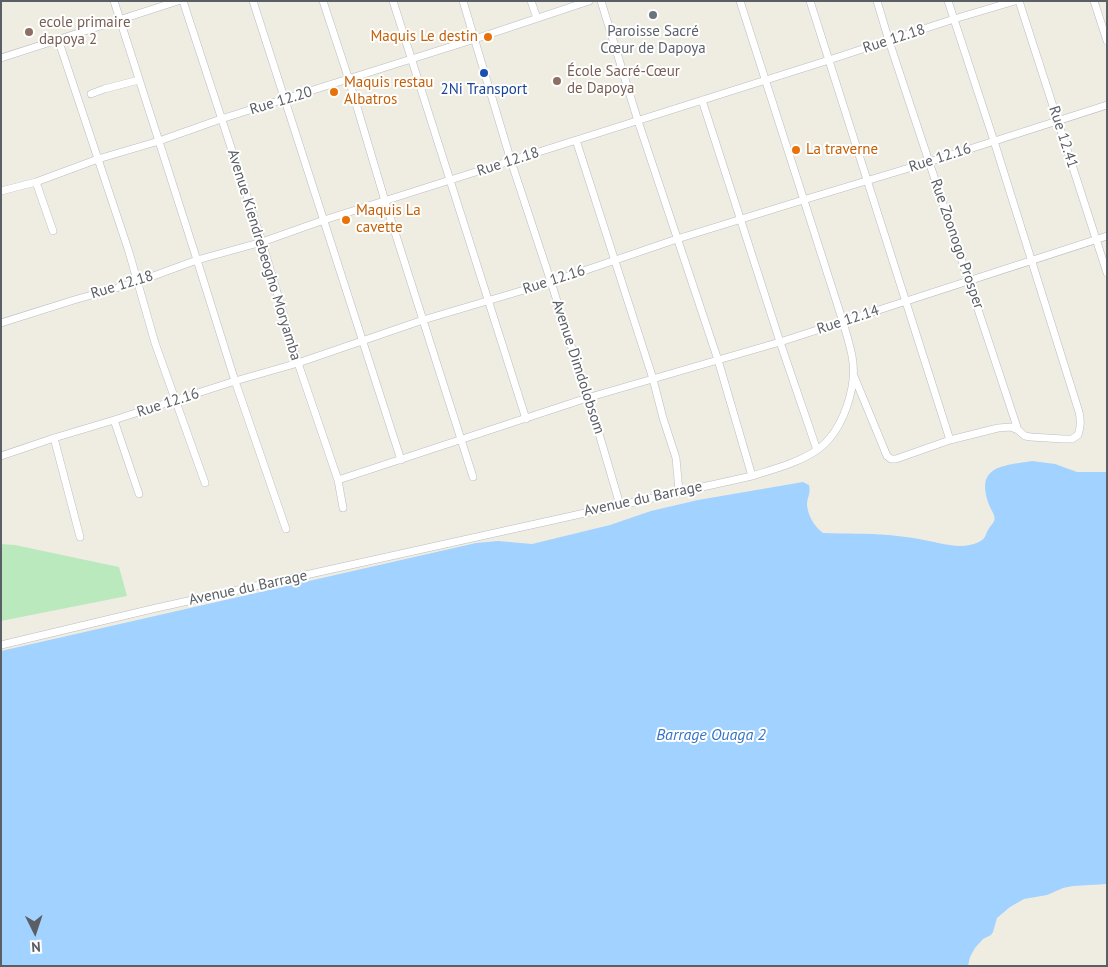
<!DOCTYPE html>
<meta charset="utf-8">
<style>
body{margin:0}
#map{position:relative;width:1108px;height:967px;overflow:hidden;background:#efede2;font-family:"PT Sans",sans-serif}
canvas{display:block}
.frame{position:absolute;inset:0;border:2px solid #5a5e65;pointer-events:none}
.north{position:absolute;left:10px;top:907px;width:50px;height:50px;-webkit-text-stroke:4px #fff;paint-order:stroke;rotate:176deg;font-size:14px;font-weight:700;line-height:20px;text-align:center;color:#5a5e65}
.north::after{content:'';display:block;margin:auto;width:18px;height:22px;background:#5a5e65;clip-path:polygon(50% 0,100% 100%,50% 72%,0 100%)}
</style>
<div id="map">
<canvas width="1108" height="967"></canvas>
<div class="frame"></div>
<div class="north">N</div>
</div>
<script>
const ctx = document.querySelector('canvas').getContext('2d');
ctx.lineJoin = 'round';
function fill(path, color) { ctx.fillStyle = color; ctx.fill(path, 'evenodd'); }
function strokePath(path, color, width, dash) { ctx.strokeStyle = color; ctx.lineWidth = width; ctx.lineCap = dash ? 'butt' : 'round'; ctx.setLineDash(dash || []); ctx.stroke(path); }
function drawText(font, color, halo, rows, align = 'center') {
  ctx.font = font + ' "PT Sans",sans-serif'; ctx.lineWidth = 4; ctx.setLineDash([]); ctx.textBaseline = 'middle'; ctx.strokeStyle = halo; ctx.fillStyle = color; for (const [text, x, y, turn = 0] of rows) {
    ctx.save(); ctx.translate(x, y); ctx.rotate((+turn || 0) * Math.PI / 180); ctx.textAlign = isNaN(turn) ? turn : align; if (halo) ctx.strokeText(text, 0, 0); ctx.fillText(text, 0, 0); ctx.restore();
  }
}
fill(new Path2D(`
 M1,544l14,1 104,22 8,29 -126,25z`), '#bbe9be');
fill(new Path2D(`
 M1032,461l23,3 22,8h30v412l-34,2 -10,2 -16,7 -23,4 -14,8 -13,11 -4,14 -2,3 -8,4 -8,9 -5,9 -2,9h-967v-315l475,-108 22,-2 34,3 78,-19 41,-14 47,-11 105,-18 6,3c2,9 -2,12 -2,20 1,11 7,21 16,28 22,1 44,0 65,2 10,1 21,2 31,4 19,3 41,12 60,3 6,-3 6,-6 9,-12 1,-3 5,-6 6,-9 2,-5 -2,-9 -4,-14 -16,-41 11,-41 42,-46z`), '#a2d2ff');
const street = new Path2D(`
 M114,1l83,259 38,121 51,148
 M183,1l79,241 36,121 40,117 5,28
 M253,1l148,459
 M323,1l26,79 36,121 88,276
 M393,1l133,418
 M463,1l48,160 40,121 49,155 20,68
 M531,1l6,17
 M601,1l37,120 80,239 34,116
 M810,1l140,439
 M877,1l12,40 129,389
 M1019,1l88,272
 M1094,1l13,40
 M58,39l71,213 26,91 50,140
 M1,58l177,-57
 M91,94l13,-5 35,-9
 M702,100l78,242 37,108
 M576,140l77,239 10,39 13,40 3,33
 M36,182l17,49
 M1,191l35,-9 62,-23 61,-18 62,-22 254,-80 114,-38
 M1,323l73,-23 63,-18 60,-22 65,-18 62,-22 505,-160 125,-41 61,-18
 M854,376l33,80 4,3h5l54,-19 48,-12 13,-1 7,3 7,6 6,1 32,2h9l6,-4c3,-8 3,-15 1,-23l-85,-271 -46,-140
 M114,420l25,74
 M54,438l26,99
 M1,456l53,-18 60,-18 121,-39 63,-18 125,-43 128,-38 126,-43 126,-39 126,-38 178,-57
 M338,480l249,-82 193,-56 327,-106
 M1,645l151,-36 600,-133c22,-7 46,-13 65,-26 26,-18 41,-64 35,-94 -2,-11 -6,-23 -9,-34l-103,-321`);
strokePath(street, '#babcc3', 8);
strokePath(street, '#fff', 7);
for (const [x, y, r, color] of [
 [653,15,5,"#6b7280"],
 [29,32,5,"#8d6e63"],
 [488,37,5,"#e8710a"],
 [484,73,5,"#1a4fb4"],
 [557,81,5,"#8d6e63"],
 [334,92,5,"#e8710a"],
 [796,150,5,"#e8710a"],
 [346,220,5,"#e8710a"]
]) { const dot = new Path2D(); dot.arc(x, y, r, 0, 2 * Math.PI); ctx.fillStyle = color; ctx.fill(dot); strokePath(dot, '#fff', 2); }
drawText('15px', '#785e54', '#fff', [
 ["ecole primaire",39,23],
 ["dapoya 2",39,40],
 ["École Sacré-Cœur",567,72],
 ["de Dapoya",567,89]
], 'left');
drawText('15px', '#5b616d', '#fff', [
 ["Paroisse Sacré",653,32],
 ["Cœur de Dapoya",653,49]
]);
drawText('15px', '#c56008', '#fff', [
 ["Maquis Le destin",478,37,"right"],
 ["Maquis restau",344,83],
 ["Albatros",344,100],
 ["La traverne",806,150],
 ["Maquis La",356,211],
 ["cavette",356,228]
], 'left');
drawText('15px', '#5a5e65', '#fff', [
 ["Rue 12.18",894,39,-18],
 ["Rue 12.20",281,101,-17],
 ["Rue 12.41",1063,137,72],
 ["Rue 12.16",940,158,-18],
 ["Rue 12.18",508,162,-18],
 ["Rue Zoonogo Prosper",957,244,71],
 ["Avenue Kiendrebeogho Moryamba",264,255,73],
 ["Rue 12.16",554,280,-18],
 ["Rue 12.18",122,285,-17],
 ["Rue 12.14",848,320,-18],
 ["Avenue Dimdolobsom",578,367,72],
 ["Rue 12.16",168,403,-18],
 ["Avenue du Barrage",643,499,-12],
 ["Avenue du Barrage",248,588,-12]
]);
drawText('15px', '#164399', '#fff', [
 ["2Ni Transport",484,90]
]);
drawText('italic 16px', '#3675c6', '#fff', [
 ["Barrage Ouaga 2",711,735]
]);
</script>
